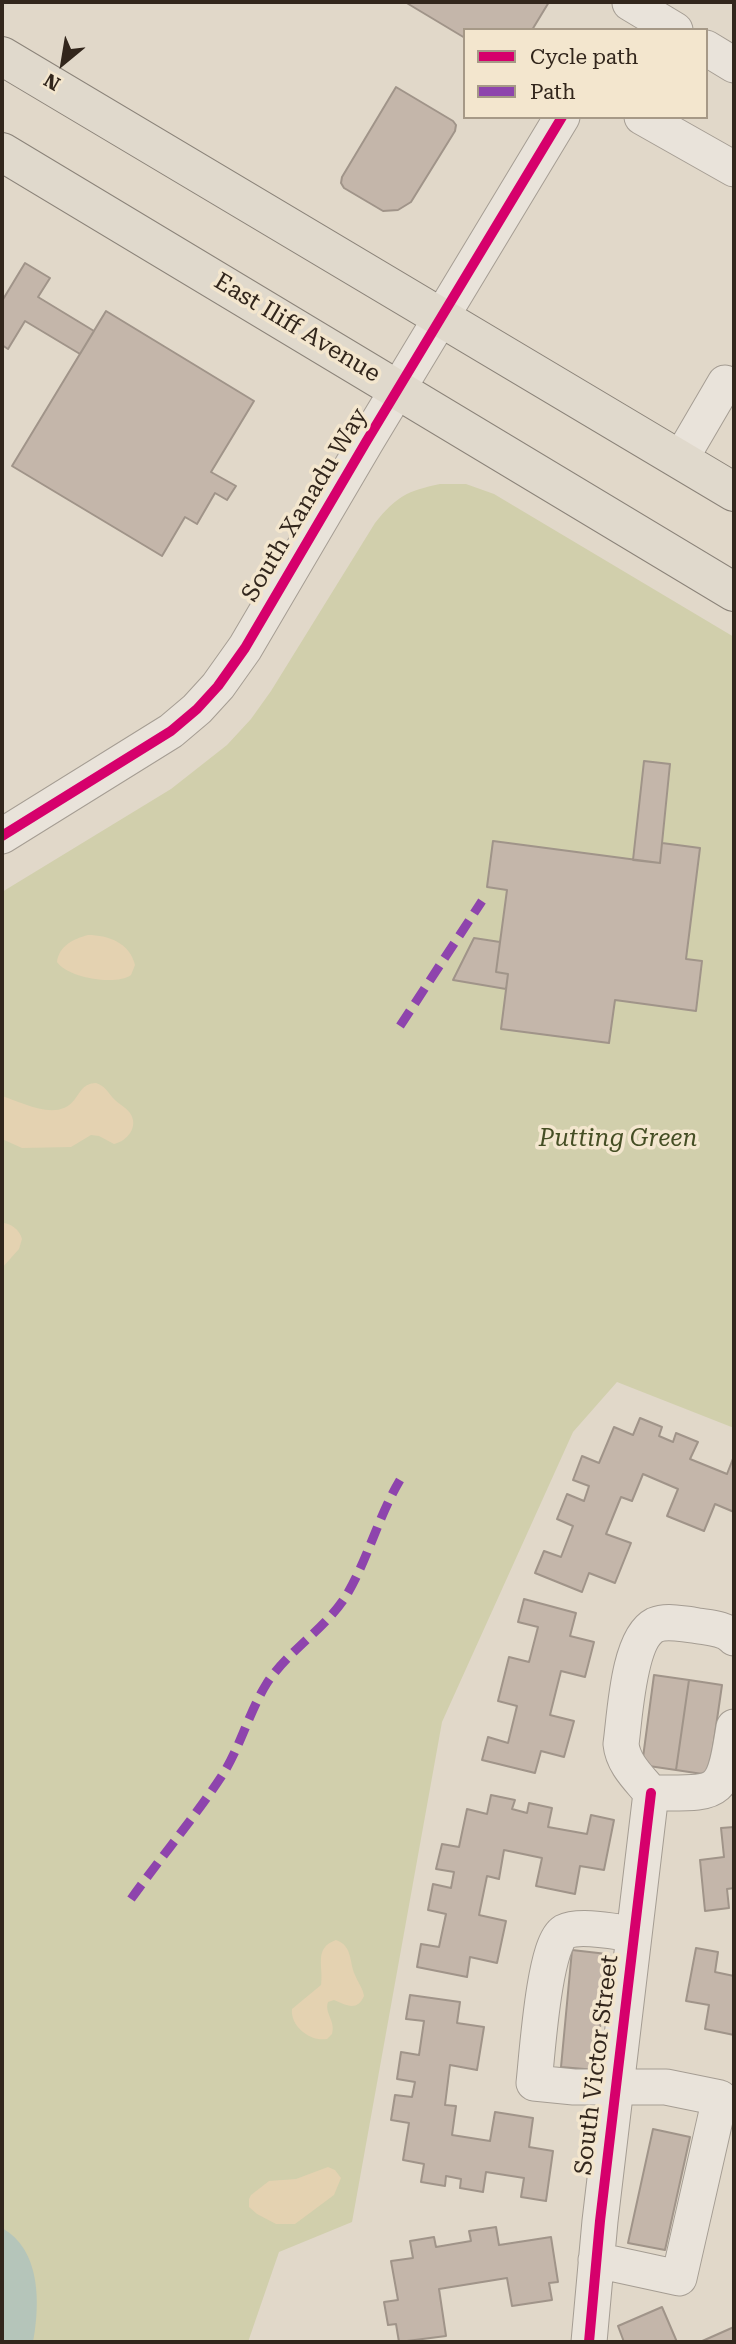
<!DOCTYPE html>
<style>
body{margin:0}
#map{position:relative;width:736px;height:2344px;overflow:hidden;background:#e1d8c9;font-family:"Roboto Serif",serif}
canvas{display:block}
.frame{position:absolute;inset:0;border:4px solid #32261c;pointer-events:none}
.legend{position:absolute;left:463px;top:28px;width:245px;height:91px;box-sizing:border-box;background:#f3e6ce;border:2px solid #a69987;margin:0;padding:9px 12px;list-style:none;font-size:21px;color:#32261c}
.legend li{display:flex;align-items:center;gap:14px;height:35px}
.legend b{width:35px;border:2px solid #a69987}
.north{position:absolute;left:28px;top:28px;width:70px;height:70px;-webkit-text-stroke:5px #f3e6ce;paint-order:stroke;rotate:210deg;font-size:19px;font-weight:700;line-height:28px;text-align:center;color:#32261c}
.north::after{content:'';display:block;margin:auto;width:24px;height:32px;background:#32261c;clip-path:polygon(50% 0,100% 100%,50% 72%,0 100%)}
</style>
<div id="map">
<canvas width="736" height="2344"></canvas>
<div class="frame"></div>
<ul class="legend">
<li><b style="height:9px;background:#d6006c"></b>Cycle path</li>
<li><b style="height:9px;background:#8e44ad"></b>Path</li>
</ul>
<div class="north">N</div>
</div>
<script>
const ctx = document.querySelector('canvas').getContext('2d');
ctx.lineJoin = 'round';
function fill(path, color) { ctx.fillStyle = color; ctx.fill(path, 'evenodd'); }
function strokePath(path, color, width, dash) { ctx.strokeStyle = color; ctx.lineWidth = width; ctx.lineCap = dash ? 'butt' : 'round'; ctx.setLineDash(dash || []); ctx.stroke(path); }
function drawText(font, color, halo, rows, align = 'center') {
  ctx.font = font + ' "Roboto Serif",serif'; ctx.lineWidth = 7; ctx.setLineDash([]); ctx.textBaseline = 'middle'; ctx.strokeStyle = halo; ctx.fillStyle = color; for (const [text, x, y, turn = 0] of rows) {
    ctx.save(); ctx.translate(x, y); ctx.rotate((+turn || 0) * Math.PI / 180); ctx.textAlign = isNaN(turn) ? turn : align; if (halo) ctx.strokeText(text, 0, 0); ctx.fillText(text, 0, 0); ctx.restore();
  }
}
fill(new Path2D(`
 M440,484h26l28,10 240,143v791l-117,-46 -44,50 -131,290 -90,500 -73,30 -31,90h-246v-1450l169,-103 56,-44 24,-26 20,-28 104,-168c22,-27 32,-32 65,-39z`), '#d1cfac');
fill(new Path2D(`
 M88,935c20,0 42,8 47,30l-4,10c-15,11 -63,3 -74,-13 2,-16 16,-23 31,-27z
 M96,1083c9,3 11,8 17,15 5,6 13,9 17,15 9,13 -2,28 -16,31l-15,-8 -8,-1 -20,12 -49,1 -20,-9v-43c20,6 56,27 73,3 7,-9 8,-15 21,-16z
 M2,1223c9,0 18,7 20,16l-3,10 -17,19z
 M336,1940c17,6 13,22 19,35 3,8 8,13 9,21 -7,16 -18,9 -30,4l-6,2c-4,11 8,19 4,32l-5,5c-17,3 -37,-13 -35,-30l29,-24c3,-18 -8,-37 15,-45z
 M328,2167l7,3 6,8 -7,17 -39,29h-19l-19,-10 -8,-7v-8l2,-4 18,-14 27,-2z`), '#e4d2b1');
fill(new Path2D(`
 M2,2228c39,22 38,75 31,114h-31z`), '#b5c5ba');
const building = new Path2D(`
 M405,2h144l-17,28h-67v8z
 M396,87l57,34 3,4 -1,6 -44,71 -13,8 -15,1 -39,-23 -3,-5 1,-6z
 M25,263l25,15 -12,19 56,34 -14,23 -55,-33 -17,28 -6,-4v-44z
 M106,311l148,90 -43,71 25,14 -9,14 -12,-7 -18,31 -12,-7 -23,39 -150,-90z
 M644,761l26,3 -10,99 -27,-3z
 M493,841l167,22 2,-20 38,5 -14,111 16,2 -6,50 -81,-11 -6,43 -108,-14 7,-55 -12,-2 11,-82 -20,-3z
 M474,938l26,4 -4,30 12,2 -2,15 -53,-9z
 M640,1418l22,9 -3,9 14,6 3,-9 22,9 -8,17 37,15 7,-18v56l-19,-8 -11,27 -37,-15 11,-27 -35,-15 -11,27 -11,-4 -15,37 25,9 -16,40 -26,-10 -7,19 -47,-19 9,-22 17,6 12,-31 -16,-7 10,-25 17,7 5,-15 -16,-6 9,-24 17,7 15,-36 19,8z
 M524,1599l52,14 -6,23 24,6 -9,35 -24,-6 -11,44 24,6 -10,36 -23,-6 -6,22 -53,-13 6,-23 20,6 9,-37 -19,-5 11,-44 20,5 9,-35 -20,-5z
 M654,1675l35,5 -13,90 -34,-5z
 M689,1680l33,5 -13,90 -33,-5z
 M491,1795l24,5 -3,9 15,4 2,-10 23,5 -4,19 39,7 4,-19 23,5 -10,50 -24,-4 -5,28 -39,-8 6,-28 -38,-8 -5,29 -12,-3 -8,39 27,6 -9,42 -27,-6 -3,20 -50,-10 4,-23 18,3 7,-33 -18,-4 5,-26 18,4 3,-16 -18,-3 6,-25 17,3 8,-38 20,5z
 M734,1827v61l-7,1 2,19 -24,3 -5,-51 24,-3 -3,-29z
 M696,1948l22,4 -3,20 19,4v59l-29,-6 4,-24 -23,-4z
 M572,1950l35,4 -11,116 -35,-3z
 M410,1995l50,7 -3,21 27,4 -7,43 -27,-5 -5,40 11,1 -4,29 38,6 5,-29 38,6 -4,29 24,4 -7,50 -25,-4 3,-19 -38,-6 -3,20 -23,-4 1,-9 -15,-3 -1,10 -24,-4 3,-18 -21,-4 6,-37 -18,-3 4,-25 17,2 3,-15 -18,-3 4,-27 18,3 5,-34 -18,-2z
 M653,2129l37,8 -25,113 -37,-7z
 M496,2227l3,18 52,-8 7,45 -9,1 3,17 -40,6 -5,-28 -68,11 7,47 -47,6 -3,-18 -8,1 -4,-23 14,-2 -7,-39 22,-3 -3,-17 24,-4 2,10 35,-6 -2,-10z
 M662,2307l15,35h-53l-6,-16z
 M734,2327v15h-34z`);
fill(building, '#c4b6aa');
strokePath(building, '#a09489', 2);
const minor = new Path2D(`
 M630,3l45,27
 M706,48l28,17
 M642,117l92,52
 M680,460l45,-77
 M2,836l169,-105 26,-22 21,-23 27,-38 121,-206 196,-325
 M734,1638c-10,-11 -27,-10 -41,-13 -12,-1 -26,-5 -38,0 -27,14 -30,91 -34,119 2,20 18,34 30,49 69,0 72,5 83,-66
 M596,2260l83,18 41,-180 -54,-11h-92l-40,-4c3,-26 10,-139 30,-151 16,-8 52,0 69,2
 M589,2342l11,-121 51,-428`);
const major = new Path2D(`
 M2,56l732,436
 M2,152l732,440`);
strokePath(minor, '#a59d93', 37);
strokePath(major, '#8b8379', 40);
strokePath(minor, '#e9e3da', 35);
strokePath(major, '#e0d9cc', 38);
strokePath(new Path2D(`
 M400,1026l82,-125
 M131,1899c30,-42 64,-82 92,-125 18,-29 26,-62 44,-91 22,-33 58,-54 79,-87 22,-37 32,-79 54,-116`), '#8e44ad', 9, [18, 9]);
strokePath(new Path2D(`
 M2,836l169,-105 26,-22 21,-23 27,-38 121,-206 196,-325
 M589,2342l11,-121 51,-428`), '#d6006c', 10);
drawText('24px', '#32261c', '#f3e6ce', [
 ["East Iliff Avenue",297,328,31],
 ["South Xanadu Way",305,505,-59],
 ["South Victor Street",597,2065,-83]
]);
drawText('italic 24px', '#454e24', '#f3e6ce', [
 ["Putting Green",618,1139]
]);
</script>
